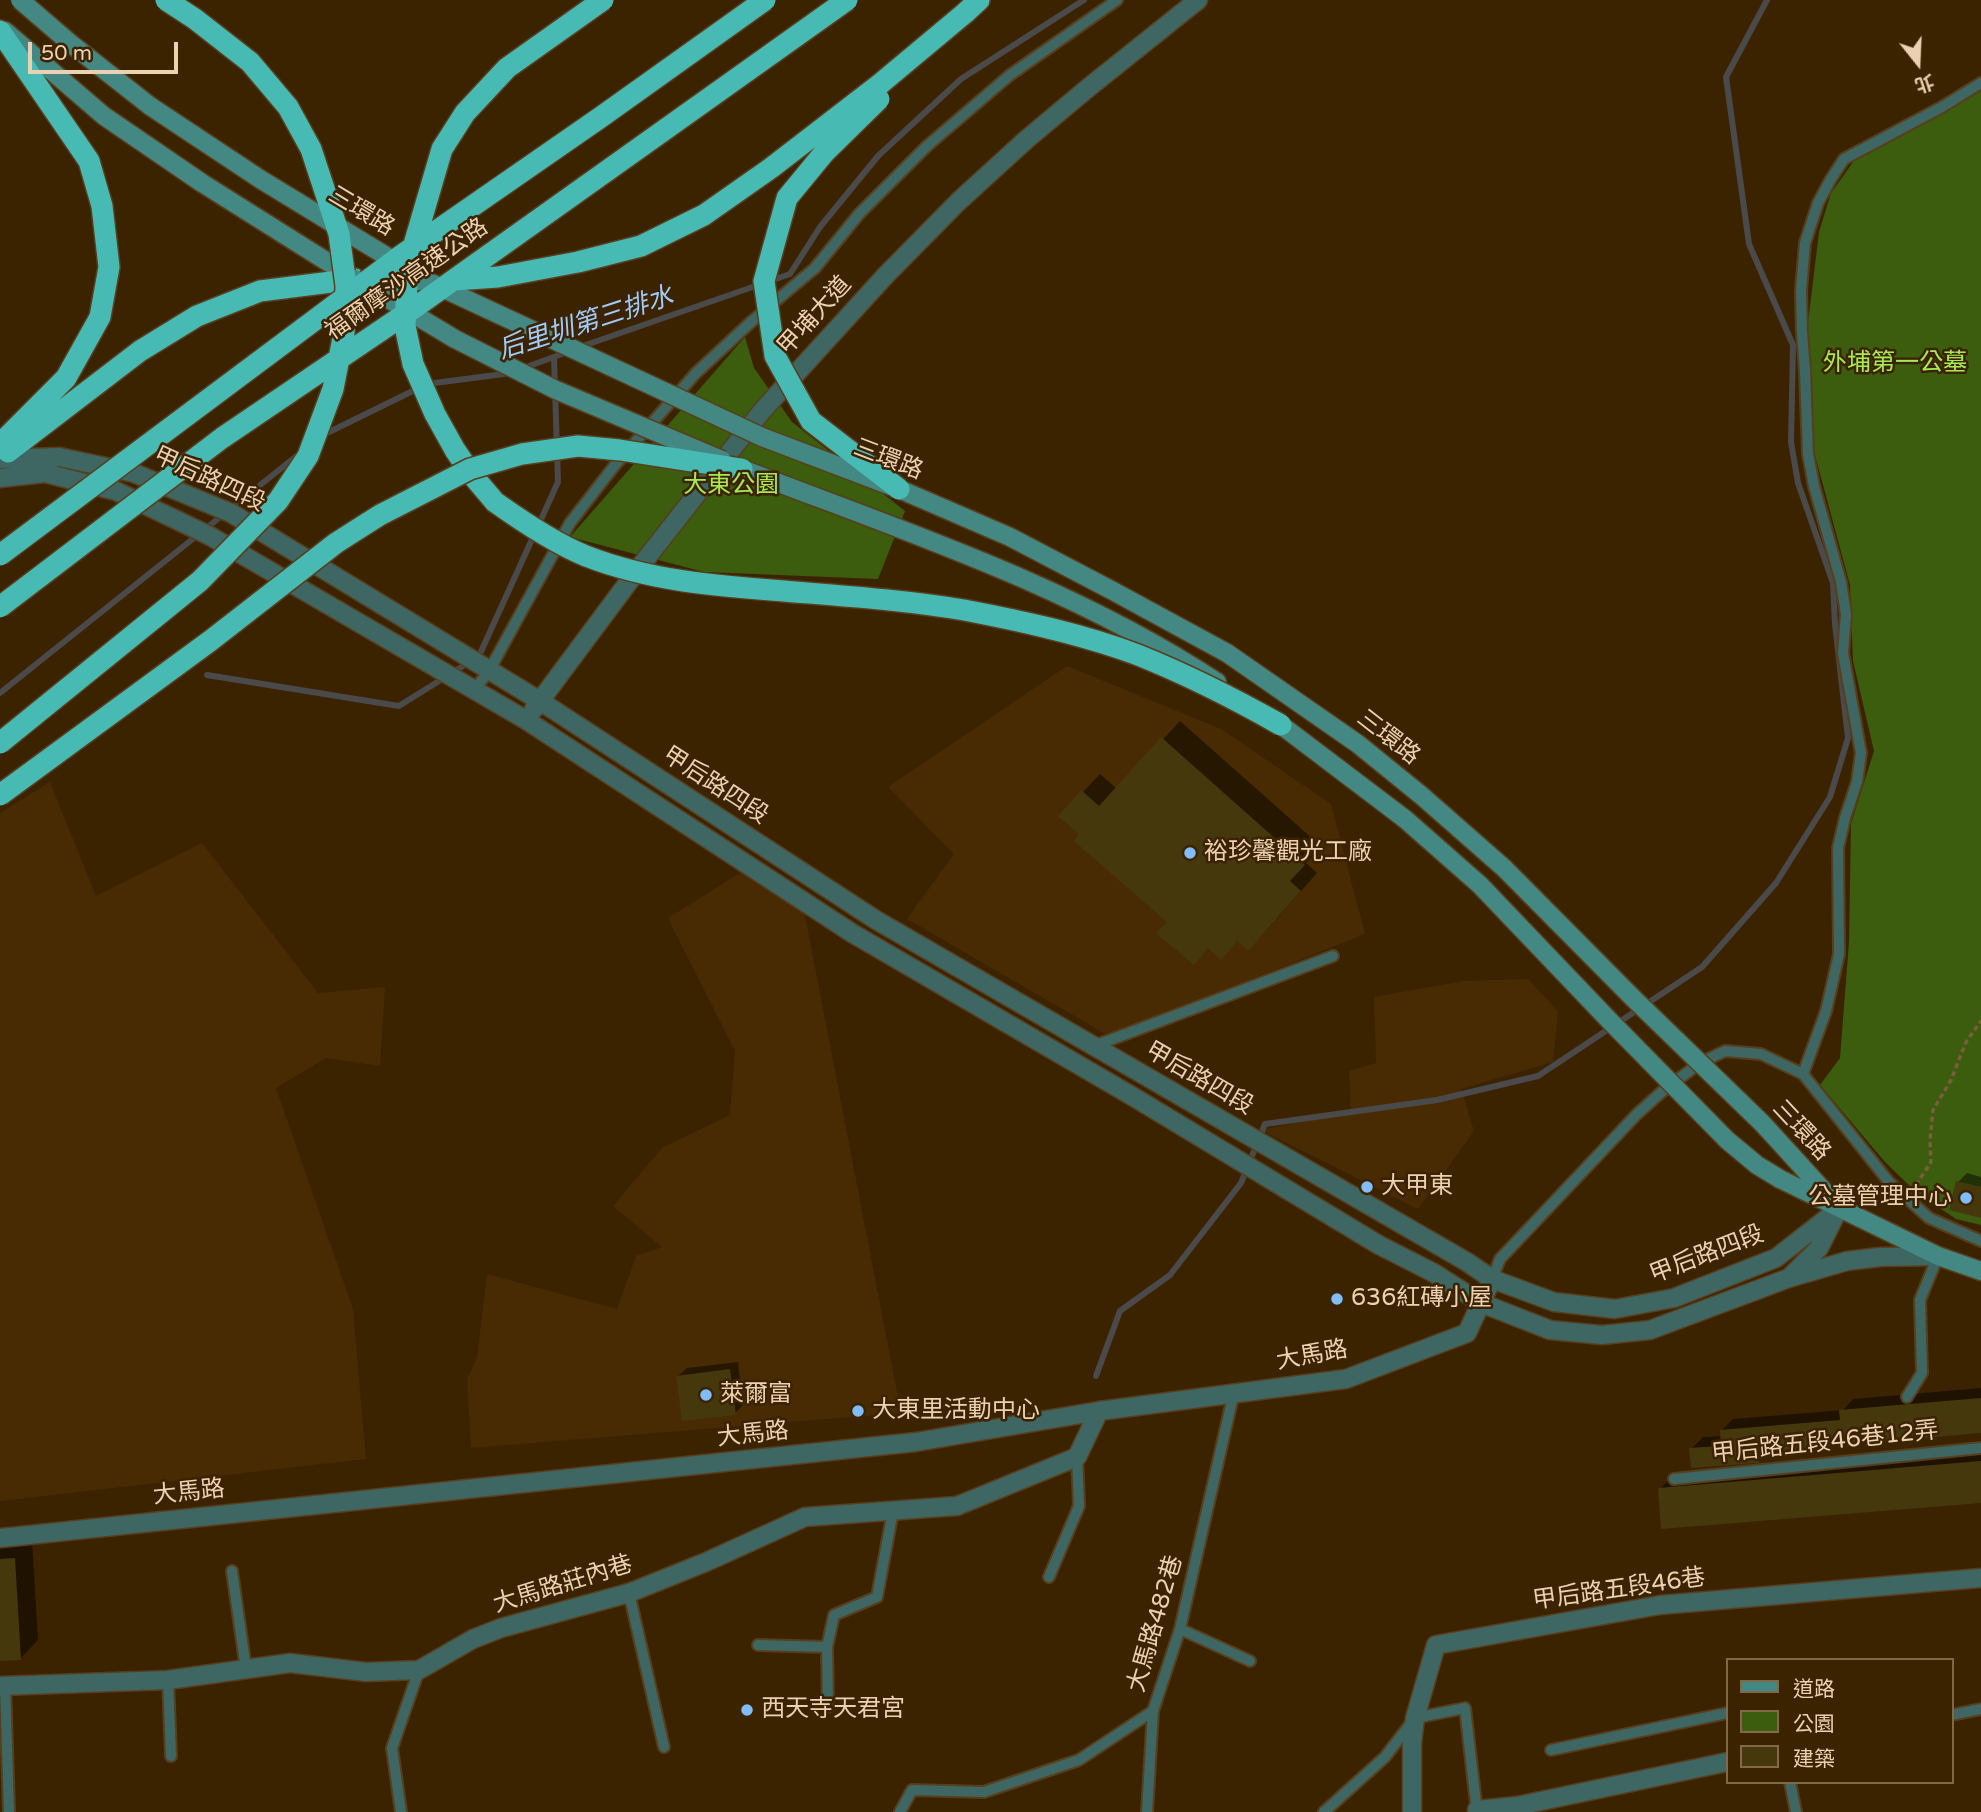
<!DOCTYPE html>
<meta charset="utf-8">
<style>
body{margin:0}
#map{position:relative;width:1981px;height:1812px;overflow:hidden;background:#3c2300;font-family:"Varela Round","Noto Sans TC",sans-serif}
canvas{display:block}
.legend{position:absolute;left:1726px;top:1658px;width:228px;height:126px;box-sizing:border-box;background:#3c2300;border:2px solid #826847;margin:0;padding:9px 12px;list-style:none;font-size:21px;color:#ecd0b2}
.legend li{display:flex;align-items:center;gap:14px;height:35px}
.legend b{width:35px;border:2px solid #826847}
.north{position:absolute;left:1883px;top:28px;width:70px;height:70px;-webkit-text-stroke:5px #3c2300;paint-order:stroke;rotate:162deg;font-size:19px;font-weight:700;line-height:28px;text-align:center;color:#ecd0b2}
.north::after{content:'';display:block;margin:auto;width:24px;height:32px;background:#ecd0b2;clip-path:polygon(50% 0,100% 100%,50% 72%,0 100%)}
.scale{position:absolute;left:28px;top:42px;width:150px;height:32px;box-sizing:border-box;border:4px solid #ecd0b2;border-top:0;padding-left:9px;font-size:21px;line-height:24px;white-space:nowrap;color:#ecd0b2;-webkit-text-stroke:5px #3c2300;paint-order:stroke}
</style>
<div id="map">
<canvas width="1981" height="1812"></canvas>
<ul class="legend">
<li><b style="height:9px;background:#448884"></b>道路</li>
<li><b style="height:19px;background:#3c5c0e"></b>公園</li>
<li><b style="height:19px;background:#46380d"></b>建築</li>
</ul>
<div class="north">北</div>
<div class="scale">50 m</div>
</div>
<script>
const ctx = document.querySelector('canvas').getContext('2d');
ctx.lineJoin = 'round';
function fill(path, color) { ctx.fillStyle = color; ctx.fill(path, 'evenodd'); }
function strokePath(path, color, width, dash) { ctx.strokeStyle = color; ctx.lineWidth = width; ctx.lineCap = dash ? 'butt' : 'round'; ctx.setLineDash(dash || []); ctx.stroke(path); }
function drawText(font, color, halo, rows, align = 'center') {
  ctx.font = font + ' "Varela Round","Noto Sans TC",sans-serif'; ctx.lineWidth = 5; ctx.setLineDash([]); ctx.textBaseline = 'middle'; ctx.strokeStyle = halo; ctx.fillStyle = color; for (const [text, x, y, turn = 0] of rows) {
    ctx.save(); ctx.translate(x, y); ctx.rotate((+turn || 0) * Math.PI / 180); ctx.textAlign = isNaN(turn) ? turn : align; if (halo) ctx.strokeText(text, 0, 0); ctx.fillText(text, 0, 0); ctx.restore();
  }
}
fill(new Path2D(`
 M1067,666l154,63 110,75 34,130 -256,102 -202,-117 47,-65 -66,-67z
 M50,782l46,114 106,-53 116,150 67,-6 -5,79 -54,-8 -50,30 77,221 13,150 -366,42v-688z
 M745,870l58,35 98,508 -430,35 -4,-69 10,-21 10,-84 130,35 19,-53 26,-9 -49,-41 49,-58 68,-33 5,-64 -67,-133z
 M1528,979l30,32 -5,51 -92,27 13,42 -56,78 -157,-79 90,-18 -2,-41 27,-8 -2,-66 89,-16z`), '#482b02');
fill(new Path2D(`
 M1981,79v1146l-25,-6 -41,-28 -30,-29 -65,-77 20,-27 9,-116 2,-118 23,-73 -21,-90 -3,-76 -41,-152 -2,-102 12,-99 12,-39 35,-49z
 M745,337l9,31 38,54 113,89 -27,68 -174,-7 -134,-35z`), '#3c5c0e');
fill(new Path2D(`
 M1180,721l142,126 -16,16 11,10 -51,58 -28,9 -17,17 -12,-10 -15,16 -25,-41 -87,-88 1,-42 17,-18 17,15z
 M1967,1173l14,4v39l-23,-34z
 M738,1362l5,43 -8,8 -57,-37 9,-8z
 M1981,1388v43l-211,19 -12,11 -67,-12 12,-12 19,-1 -1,-5 12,-12 110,-9 10,-11z
 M1981,1451v50l-321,-12 11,-12z
 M32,1541l6,99 -17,18 -21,1v-116z`), '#0007');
strokePath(new Path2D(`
 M580,347l210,-73 30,-47 58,-71 83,-77 123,-79
 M521,369l49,-18
 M321,436l106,-52 84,-11
 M207,675l192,31 80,-50 79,-174 -4,-125
 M0,693l299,-239
 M1096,1376l24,-65 50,-36 71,-92 24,-59 172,-24 101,-24 164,-109 74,-84 54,-86 18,-59 -13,-114 -2,-41 -35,-100 -7,-41 2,-97 -44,-101 -23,-167 41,-77`), '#4a4a4a', 6);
fill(new Path2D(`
 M1161,737l144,128 -15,16 11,10 -53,60 -11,-10 -16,19 -13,-12 -14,17 -38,-32 11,-11 -93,-81 5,-7 -21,-18 23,-26 18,16z
 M1956,1181l25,6v31l-32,-8z
 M730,1369l6,46 -54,6 -6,-45z
 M1981,1398v35l-223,19 1,11 -68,5 -2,-20 32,-2 -1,-16 120,-10 -1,-10z
 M1981,1461v42l-320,26 -3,-41z
 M15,1558l6,102 -21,1v-102z`), '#46380d');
const service = new Path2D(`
 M474,690l15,-19 81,-148 45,-58 81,-92 56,-52 63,-53 44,-54 68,-68 83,-71 107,-75
 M1094,1046l239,-90
 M1803,1074l23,-63 13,-57 -1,-106 7,-30 12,-36 4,-29 -18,-100 3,-39 -5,-32 -27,-96 -6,-32 -3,-83 -3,-39 -1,-41 4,-48 13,-40 13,-24 13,-20 98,-52 39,-24
 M1492,1279l8,-20 137,-145 28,-25 35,-26 25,-12 36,3 42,20 86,108 40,36 52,23
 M1907,1397l15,-24 -2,-73 18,-44
 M1674,1479l307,-31
 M232,1571l14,98
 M1049,1577l30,-71 -2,-49
 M629,1593l35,154
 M1180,1629l70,32
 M758,1645l69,2
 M168,1680l3,76
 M5,1685l4,127
 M828,1707l-1,-60 7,-32 43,-18 16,-86
 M1951,1715l30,-6
 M1551,1750l176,-37
 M1790,1782l6,30
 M401,1812l-9,-64 27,-78
 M900,1812l12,-22 72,2 95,-32 74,-49
 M1147,1812l6,-101 27,-82 54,-237
 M1324,1812l61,-55 30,-39 50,-10 12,104`);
const minor = new Path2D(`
 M0,1686l168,-6 122,-17 76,9 53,-2 54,-31 28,-11 128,-35 77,-31 99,-45 152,-11 120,-49 22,-46
 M1477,1810l40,-4 210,-44
 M1412,1812v-69l3,-25 21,-73 224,-40 321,-27`);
const tertiary = new Path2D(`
 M0,459l59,-2 75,16 97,40 309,188 336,219 591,342 25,17 62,23 61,7 59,-11 102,-40 64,-50
 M0,478l45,-5 71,18 94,45 316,184 326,213 280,163 247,149 55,28 47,30 69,27 52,5 48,-5 139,-52 58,-17 33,-4 58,-1
 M534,709l108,-145 120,-153 124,-136 73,-74 68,-62 61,-51 110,-88
 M1791,1276l28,-28 17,-34
 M0,1538l916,-96 183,-31 247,-32 121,-46 25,-54`);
const secondary = new Path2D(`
 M5,31l99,85 98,67 151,95
 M742,469c161,62 330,117 475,213
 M1794,1158l38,42
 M1780,1179l158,77 43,15`);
const motorway = new Path2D(`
 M965,13l14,-13
 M0,31l89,130 13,45 7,61 -9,50 -34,61 -66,66
 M455,450l17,25 23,27
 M8,452l132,-101 57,-35 63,-25 95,-12`);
strokePath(service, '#583f1c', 14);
strokePath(minor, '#583f1c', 21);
strokePath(tertiary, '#583f1c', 21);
strokePath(secondary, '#583f1c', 21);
strokePath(motorway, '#583f1c', 24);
strokePath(new Path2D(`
 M1916,1185l15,-23 -1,-22 3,-30 18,-30 15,-38 15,-21`), '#795f3d', 3.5, [5, 3.5]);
strokePath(service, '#3e6663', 10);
strokePath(minor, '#3e6663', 18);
strokePath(tertiary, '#3e6663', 18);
strokePath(secondary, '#448884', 18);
strokePath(motorway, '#48bab4', 21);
const secondaryBridge = new Path2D(`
 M20,0l50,43 80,63 110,73 167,102 335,156 137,52 111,48 103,54 114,62 131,91 64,52 82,72 130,131 128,124 32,35
 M355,279l100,60 101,51 166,70
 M364,280l56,1
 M1281,725l124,94 75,66 127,133 120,122 30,25 23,14`);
const motorwayBridge = new Path2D(`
 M879,99l-55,54 -37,45 -23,83 11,75 36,65 88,68
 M454,280l44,-3 80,-15 63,-16 63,-31 67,-47 109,-84 85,-71
 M455,450l-20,-36 -22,-50 -8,-38 3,-61 34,-116 23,-36 42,-45 96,-68
 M495,502c28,20 59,41 91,54 64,25 131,30 198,35 60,5 120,9 180,19 58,11 118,24 174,45 50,20 97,44 143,70
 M0,555l399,-298 202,-140 164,-117
 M0,607l222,-169 195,-132 430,-306
 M0,743l200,-162 78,-80 30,-45 25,-67 11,-56 2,-47 -7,-52 -28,-85 -23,-42 -38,-45 -55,-43 -29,-19
 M0,795l210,-154 126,-98 44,-28 90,-46 52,-15 56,-8 42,4 122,19`);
strokePath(secondaryBridge, '#583f1c', 21, []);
strokePath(motorwayBridge, '#583f1c', 24, []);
strokePath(secondaryBridge, '#448884', 18);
strokePath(motorwayBridge, '#48bab4', 21);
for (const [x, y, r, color] of [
 [1190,853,7,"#81bdfa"],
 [1367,1187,7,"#81bdfa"],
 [1966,1198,7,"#81bdfa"],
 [1337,1299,7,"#81bdfa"],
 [706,1395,7,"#81bdfa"],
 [858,1411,7,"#81bdfa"],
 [747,1710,7,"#81bdfa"]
]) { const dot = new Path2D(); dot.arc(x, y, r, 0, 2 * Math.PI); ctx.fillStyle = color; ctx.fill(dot); strokePath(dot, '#3c2300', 2.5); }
drawText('24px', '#ecd0b2', '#3c2300', [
 ["三環路",361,212,31],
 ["福爾摩沙高速公路",407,280,-35],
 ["甲埔大道",815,316,-48],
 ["三環路",888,460,21],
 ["甲后路四段",209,480,25],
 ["三環路",1388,738,38],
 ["甲后路四段",715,786,33],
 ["甲后路四段",1199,1079,30],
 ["三環路",1801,1131,47],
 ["甲后路四段",1707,1255,-21],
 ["大馬路",1312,1356,-10],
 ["大馬路",753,1435,-6],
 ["甲后路五段46巷12弄",1825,1443,-6],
 ["大馬路",189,1493,-6],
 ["大馬路莊內巷",563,1585,-17],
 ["甲后路五段46巷",1619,1590,-8],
 ["大馬路482巷",1156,1624,-74]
]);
drawText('24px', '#a6ea52', '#3c2300', [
 ["外埔第一公墓",1895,364],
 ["大東公園",731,486]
]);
drawText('24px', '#ecd0b2', '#3c2300', [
 ["裕珍馨觀光工廠",1204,853],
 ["大甲東",1381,1187],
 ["公墓管理中心",1952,1198,"right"],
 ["636紅磚小屋",1351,1299],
 ["萊爾富",720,1395],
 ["大東里活動中心",872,1411],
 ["西天寺天君宮",761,1710]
], 'left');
drawText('italic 26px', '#a1cbf8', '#3c2300', [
 ["后里圳第三排水",586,324,-18]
]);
</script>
